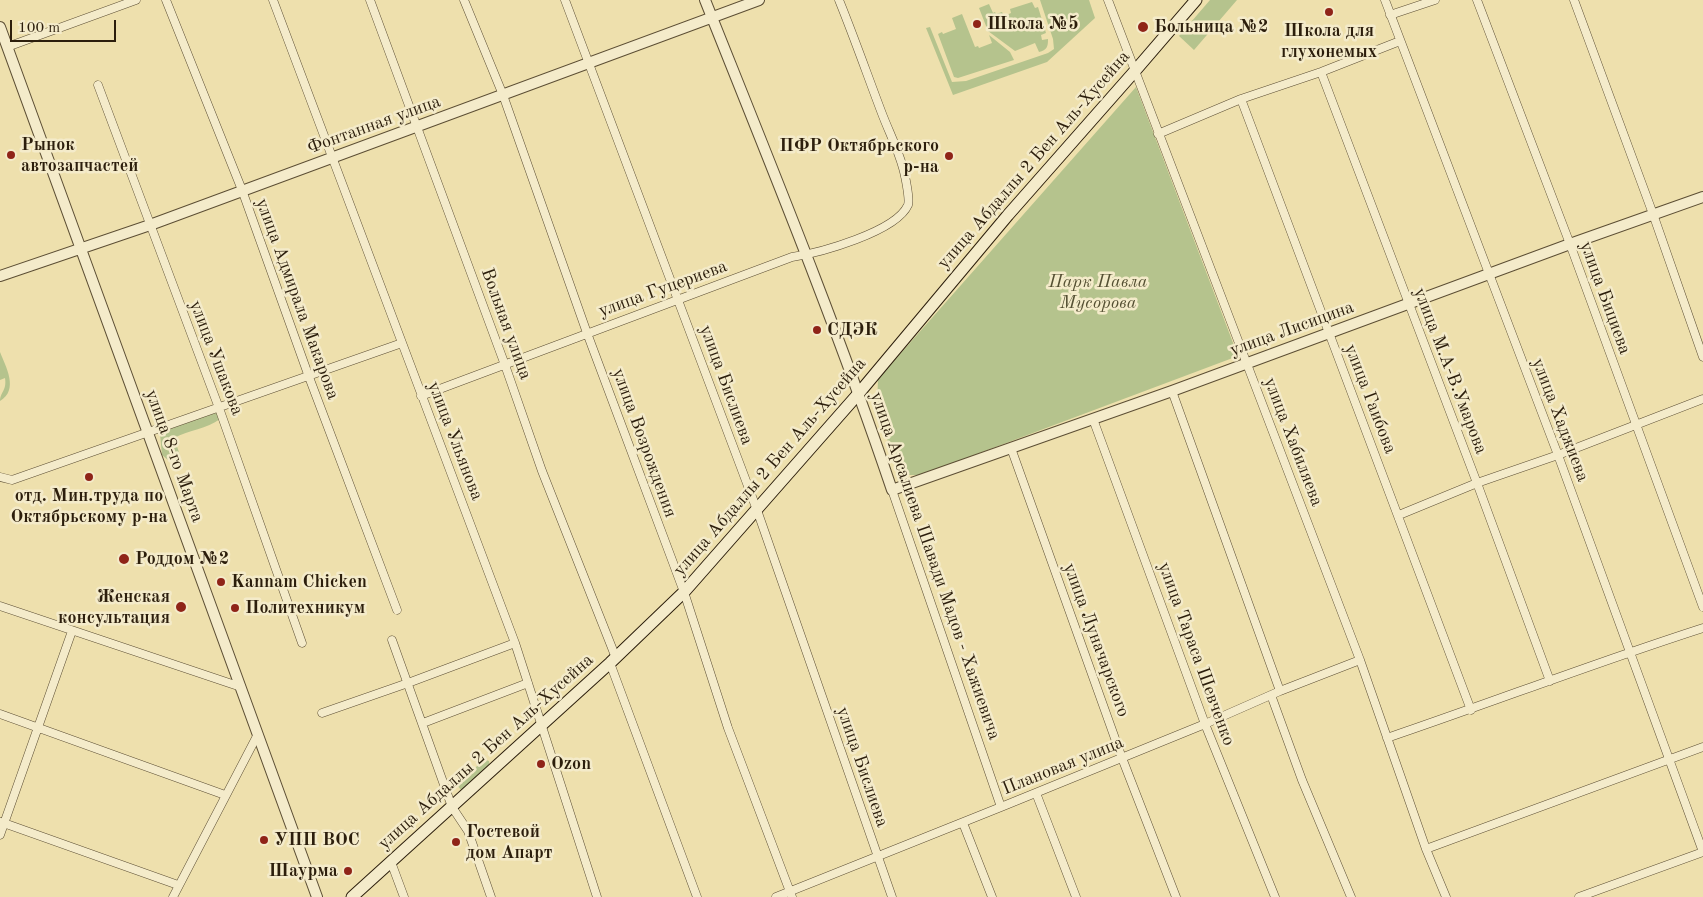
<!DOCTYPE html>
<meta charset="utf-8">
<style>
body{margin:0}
#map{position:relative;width:1703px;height:897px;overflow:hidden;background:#eee0ad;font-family:"Old Standard TT",serif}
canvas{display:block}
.scale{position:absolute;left:10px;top:20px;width:106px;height:22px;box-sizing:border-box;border:2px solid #2c1e0c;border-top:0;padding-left:6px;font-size:15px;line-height:18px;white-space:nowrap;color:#2c1e0c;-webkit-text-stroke:4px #f4ebca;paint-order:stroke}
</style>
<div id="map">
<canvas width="1703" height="897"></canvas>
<div class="scale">100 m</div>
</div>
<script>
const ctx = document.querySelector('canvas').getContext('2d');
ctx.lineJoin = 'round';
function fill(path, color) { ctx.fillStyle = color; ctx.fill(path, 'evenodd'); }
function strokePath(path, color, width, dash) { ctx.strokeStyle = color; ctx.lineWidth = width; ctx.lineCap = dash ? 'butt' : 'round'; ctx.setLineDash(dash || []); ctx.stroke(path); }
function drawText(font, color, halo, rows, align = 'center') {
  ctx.font = font + ' "Old Standard TT",serif'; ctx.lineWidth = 5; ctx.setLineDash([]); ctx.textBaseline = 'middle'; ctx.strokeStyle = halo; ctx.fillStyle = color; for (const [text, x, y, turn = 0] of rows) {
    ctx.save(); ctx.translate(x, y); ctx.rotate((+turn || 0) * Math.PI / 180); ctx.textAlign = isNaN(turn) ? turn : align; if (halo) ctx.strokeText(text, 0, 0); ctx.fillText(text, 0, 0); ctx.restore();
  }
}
fill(new Path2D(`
 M1040,0h49l6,18 -48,44 -94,33 -27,-67 4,-1 22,55 14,-1 82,-28 6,-4 -1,-10z
 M1210,0h27l-43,50 -15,-14z
 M1032,2l3,6 3,-1 8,26 -5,2 1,5 6,-1c0,8 -1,11 -9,13l-4,-9 -20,8 -27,-20 -9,-23 10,-4 4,9 2,-1 1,2 6,-2 2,4 7,-3 -1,-4z
 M962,14l13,33 3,-1 1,2 13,-5 -3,-8 21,17 4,8 -56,18 -4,-1 -16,-43 4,-2 1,2 13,-5 -4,-11z
 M1136,87l102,269 -317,119h-16l-9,-9 -19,-57 1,-30z
 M0,352c6,15 19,38 0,49 0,-9 7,-10 5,-23l-5,2z
 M217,413l3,6c-13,10 -31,11 -46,19l6,17 -4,5h-8l-6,-5 -2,-21 3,-4 41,-15z
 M486,760l3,1 1,7 -12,11 -17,11 -4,-5v-5z`), '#b5c38d');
const minor = new Path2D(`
 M166,0l76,190 67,187 88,233
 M273,0l242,643 82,254
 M370,0l135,365 37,106 74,187
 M464,0l39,95 84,238 97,259 44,136 64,169
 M565,0l192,510 135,387
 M1108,0l252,660 66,189 20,48
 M1385,0l173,455 145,397
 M1477,0l93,244 133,363
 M1574,0l79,214 50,143
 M1390,15l45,-15
 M7,47l129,-47
 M1321,72l156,411 73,198
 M98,85l121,323 83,235
 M1241,99l230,611
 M1158,134l83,-35 80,-27 79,-31
 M1172,391l108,300
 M421,396l371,-139c27,-4 104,-25 116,-52 2,-6 -3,-30 -5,-37 -5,-19 -15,-38 -22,-57 -14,-37 -27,-74 -42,-111
 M1093,419l112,305 70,173
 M1011,448l111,310 54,139
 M0,477l12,3 390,-137
 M892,490l109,317
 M1399,515l78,-32 81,-28 145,-56
 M0,606l241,81
 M392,640l60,167 16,24 23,66
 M610,663l87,234
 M1271,695l31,85 49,117
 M322,713l86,-30 107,-40
 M0,714l225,81
 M423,723l105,-40
 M1387,738c106,-36 210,-76 316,-110
 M1036,793l40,104
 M1,822l177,63
 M963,823l29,74
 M0,835l72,-204
 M1426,849l277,-102
 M391,862l13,35
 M173,897l85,-163
 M776,897l225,-90 204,-83 75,-33 80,-31
 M1579,897l124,-45`);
const tertiary = new Path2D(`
 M705,0c65,163 131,324 187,490l280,-99 398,-147 133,-47
 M0,27l317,870
 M0,276l150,-51 609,-225`);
const secondary = new Path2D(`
 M352,897l258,-234 74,-71 175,-199 149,-178 126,-143 62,-72`);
strokePath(minor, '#5c4e34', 9);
strokePath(tertiary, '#5c4e34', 12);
strokePath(secondary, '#2c1e0c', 13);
strokePath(minor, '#f4ebca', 8);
strokePath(tertiary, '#f4ebca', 10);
strokePath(secondary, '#f4ebca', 11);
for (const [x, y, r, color] of [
 [1329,12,5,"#8f2418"],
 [977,24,5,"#8f2418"],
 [1143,27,6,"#8f2418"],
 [11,155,5,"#8f2418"],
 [949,156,5,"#8f2418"],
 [817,330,5,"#8f2418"],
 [89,477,5,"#8f2418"],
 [124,559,6,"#8f2418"],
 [221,582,5,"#8f2418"],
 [181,607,6,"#8f2418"],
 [235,608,5,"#8f2418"],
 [541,764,5,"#8f2418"],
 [264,840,5,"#8f2418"],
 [456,842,5,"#8f2418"],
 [348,871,5,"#8f2418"]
]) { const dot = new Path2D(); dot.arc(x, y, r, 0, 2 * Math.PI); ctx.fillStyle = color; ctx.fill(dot); strokePath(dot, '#f4ebca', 2); }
drawText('bold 18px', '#2c1e0c', '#f4ebca', [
 ["Школа №5",987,24],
 ["Больница №2",1154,27],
 ["Школа для",1329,31,"center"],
 ["глухонемых",1329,52,"center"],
 ["Рынок",21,145],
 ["автозапчастей",21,166],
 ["ПФР Октябрьского",939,146,"right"],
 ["р-на",939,167,"right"],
 ["СДЭК",827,330],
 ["отд. Мин.труда по",89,496,"center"],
 ["Октябрьскому р-на",89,517,"center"],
 ["Роддом №2",135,559],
 ["Kannam Chicken",231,582],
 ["Женская",170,597,"right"],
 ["консультация",170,618,"right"],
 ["Политехникум",245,608],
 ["Ozon",551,764],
 ["Гостевой",466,832],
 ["дом Апарт",466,853],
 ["УПП ВОС",274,840],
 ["Шаурма",338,871,"right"]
], 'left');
drawText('18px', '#2c1e0c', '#f4ebca', [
 ["Фонтанная улица",374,125,-20],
 ["улица Абдаллы 2 Бен Аль-Хусейна",1034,160,-49],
 ["улица Гуцериева",663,289,-20],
 ["улица Бициева",1605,298,70],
 ["улица Адмирала Макарова",297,299,70],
 ["Вольная улица",506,324,70],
 ["улица Лисицина",1292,329,-20],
 ["улица Ушакова",216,358,69],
 ["улица М.А-В.Умарова",1450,371,69],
 ["улица Бислиева",726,385,70],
 ["улица Гаибова",1370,399,69],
 ["улица Хаджиева",1560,420,69],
 ["улица Ульянова",455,441,69],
 ["улица Хабиляева",1293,442,69],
 ["улица Возрождения",644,443,70],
 ["улица 8-го Марта",174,456,70],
 ["улица Абдаллы 2 Бен Аль-Хусейна",770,467,-49],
 ["улица Арсалиева Шавади Мадов - Хажиевича",935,566,71],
 ["улица Луначарского",1096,640,70],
 ["улица Тараса Шевченко",1196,654,70],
 ["улица Абдаллы 2 Бен Аль-Хусейна",486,752,-42],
 ["Плановая улица",1063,766,-22],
 ["улица Бислиева",862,767,71]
]);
drawText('italic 18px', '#555033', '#f4ebca', [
 ["Парк Павла",1098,282],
 ["Мусорова",1098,303]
]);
</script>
